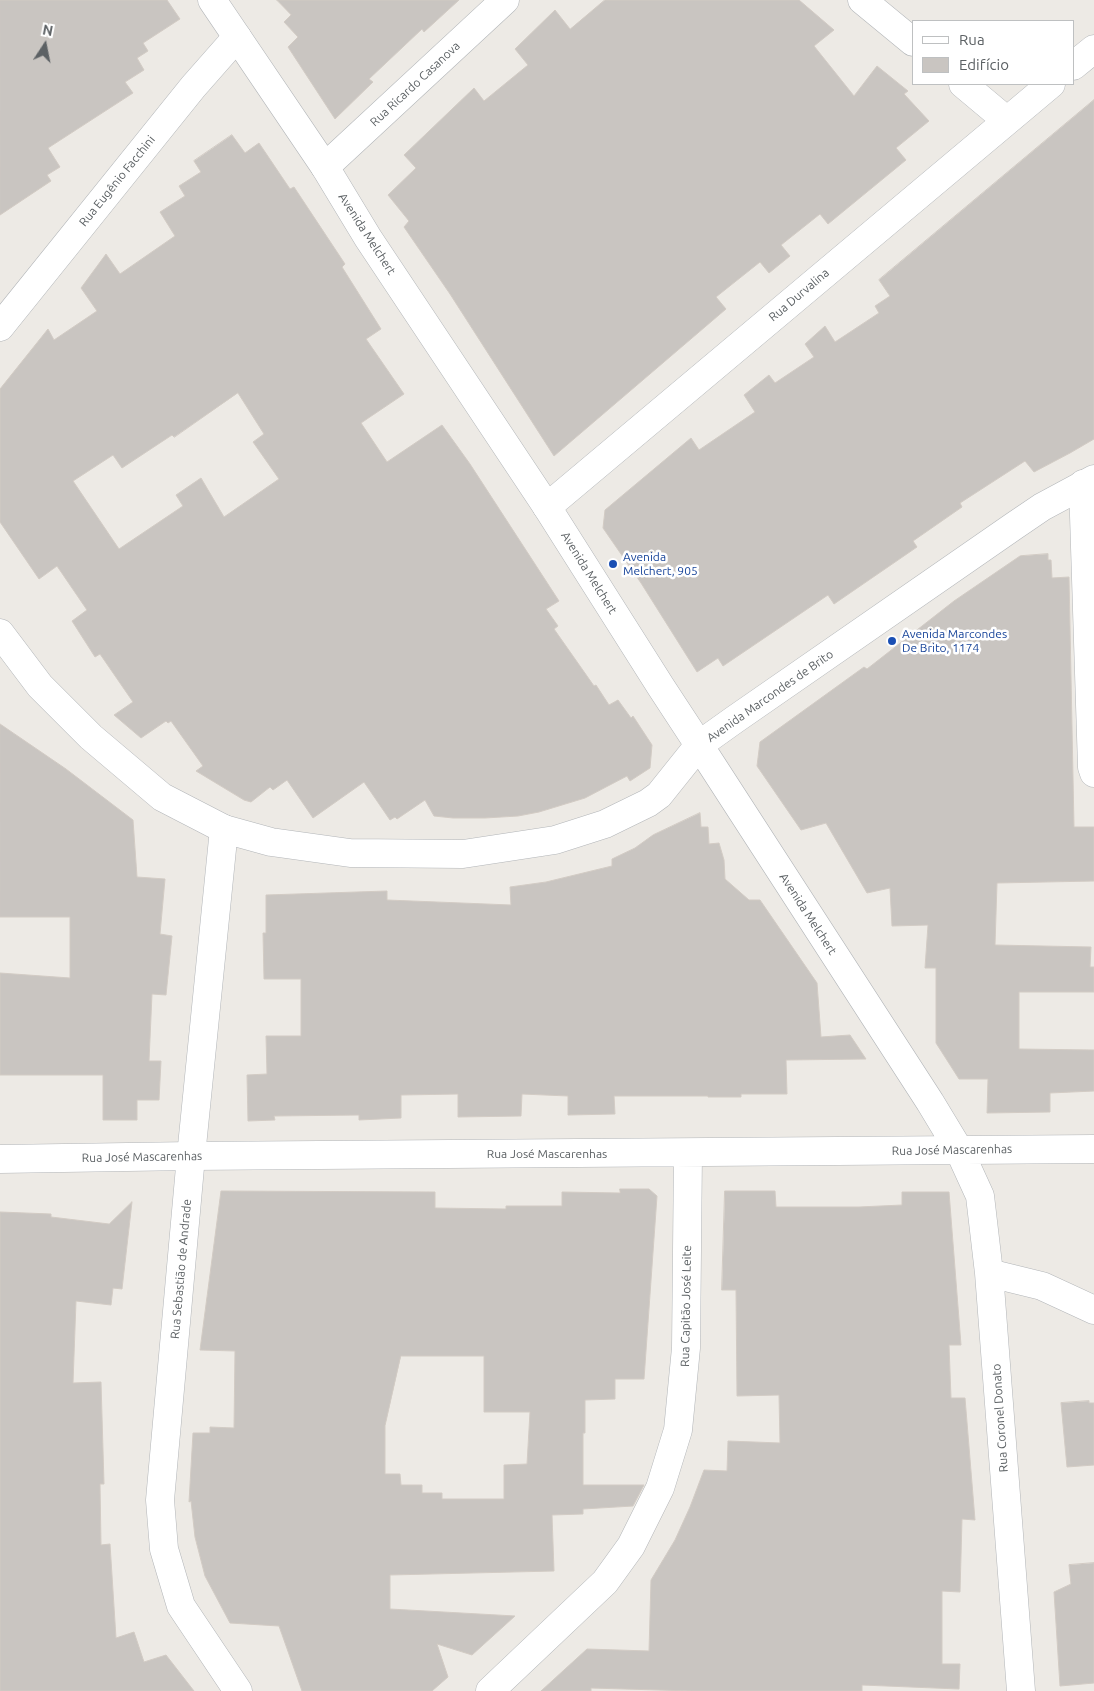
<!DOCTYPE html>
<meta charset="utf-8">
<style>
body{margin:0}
#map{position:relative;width:1094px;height:1691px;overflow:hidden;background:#edeae5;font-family:Ubuntu,sans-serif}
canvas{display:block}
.legend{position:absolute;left:912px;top:20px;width:162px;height:65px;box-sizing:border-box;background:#fff;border:1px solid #bec0c1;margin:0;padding:6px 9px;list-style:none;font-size:15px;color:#5c6164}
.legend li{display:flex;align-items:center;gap:10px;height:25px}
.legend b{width:25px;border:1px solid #bec0c1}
.north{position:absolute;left:20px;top:20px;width:50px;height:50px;-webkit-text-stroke:4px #fff;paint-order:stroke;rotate:11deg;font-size:14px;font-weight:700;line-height:20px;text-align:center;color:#5c6164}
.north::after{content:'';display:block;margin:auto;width:18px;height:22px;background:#5c6164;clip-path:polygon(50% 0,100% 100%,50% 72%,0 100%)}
</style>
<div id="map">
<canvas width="1094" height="1691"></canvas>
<ul class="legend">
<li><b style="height:6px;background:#fff"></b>Rua</li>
<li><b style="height:14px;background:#c9c5c1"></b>Edifício</li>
</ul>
<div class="north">N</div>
</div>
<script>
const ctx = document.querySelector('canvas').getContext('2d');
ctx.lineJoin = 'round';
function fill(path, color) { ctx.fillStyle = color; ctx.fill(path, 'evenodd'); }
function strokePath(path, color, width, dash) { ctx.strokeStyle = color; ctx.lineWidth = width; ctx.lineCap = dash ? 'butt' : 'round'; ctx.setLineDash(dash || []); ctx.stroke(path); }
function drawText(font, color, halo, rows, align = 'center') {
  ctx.font = font + ' Ubuntu,sans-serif'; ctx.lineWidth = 5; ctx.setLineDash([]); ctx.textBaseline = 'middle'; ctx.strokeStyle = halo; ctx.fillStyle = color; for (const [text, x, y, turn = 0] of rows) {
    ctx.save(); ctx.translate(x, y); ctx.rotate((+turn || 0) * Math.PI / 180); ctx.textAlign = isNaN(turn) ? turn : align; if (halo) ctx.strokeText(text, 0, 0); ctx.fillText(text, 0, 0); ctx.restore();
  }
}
const building = new Path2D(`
 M0,0h167l13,19 -37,24 5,8 -11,7 7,12 -19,12 8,11 -85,55 12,19 -13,8 4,6 -51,34z
 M277,0h182l-35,32 -2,-3 -53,50 4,3 -38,37 -47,-72 10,-10 -14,-15 7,-7z
 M605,0h194l35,30 -20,16 40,50 23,-30 31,25 -4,3 25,27 -33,27 10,12 -78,64 -8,-10 -39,31 9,11 -21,17 -9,-11 -44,35 10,12 -172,147 -104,-162 -46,-67 5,-6 -21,-26 28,-27 -12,-13 70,-67 10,13 44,-36 -13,-16 40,-39 15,19z
 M1094,100v339l-24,14 -36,19 -9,-11 -65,42 2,4 -49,34 4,6 -83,57 -6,-9 -105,71 -5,-8 -21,14 -56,-89 -38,-55 2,-18 86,-72 8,12 56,-38 -11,-17 25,-20 6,8 39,-26 -9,-13 20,-18 10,16 44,-29 -4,-7 15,-10 -11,-16z
 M232,135l13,18 14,-10 31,46 4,-2 51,77 -3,3 39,62 -15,10 38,55 -43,29 26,39 55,-37 28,39 89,137 -13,8 12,17 -4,3 40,57 2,-1 13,20 9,-5 13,18 2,-2 19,29 -2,23 -20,13 -3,-5 -42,22 -46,14 -21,4 -33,2h-32l-19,-2 -9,-16 -28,19 -2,-2 -5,3 -26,-38 -51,36 -26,-38 -14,10 -3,-3 -19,15 -7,-2 -48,-29 7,-5 -32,-45 -3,2 -2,-2 -25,17 -27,-23 19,-13 -33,-48 -5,3 -23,-36 15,-11 -30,-44 -18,13 -39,-57v-133l48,-60 6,11 43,-29 -16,-23 25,-34 14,20 55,-38 -15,-24 25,-16 -6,-10 22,-14 -7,-11zM238,393l26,41 -11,8 26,37 -55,38 -23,-39 -25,17 7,11 -64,43 -46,-68 40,-26 9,13 50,-33 2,2z
 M1048,554v6h3l1,18 17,-1 5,250h20v54l-97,2 -2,62 96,2 -1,20h4v25h-75v57l75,1v41l-44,2v19l-63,1 1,-34h-29l-23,-36v-75h-11l3,-43 -36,1 -2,-38 -23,5 -41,-70 -25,7 -44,-64 3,-24 104,-75 3,2 87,-68 66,-45z
 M0,724l66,45 67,51 4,57 28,2 -5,55 12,2 -6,59 -14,-1 -3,67h12l-2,39h-22v20h-34v-45h-103v-102l70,5v-61h-70z
 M700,813l1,14h7l1,17 10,-1 5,17 1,19 24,21h11l57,83 4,54 29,-2 16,24 -80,1 1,34h-46v3h-33v-1h-94l1,18 -47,1v-19l-46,-2 -1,22 -63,1v-23l-57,1v23l-42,2v-5l-85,1 1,4 -27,1 -1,-46 20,-1 -1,-38h35v-57h-37l-1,-46h3v-38l121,-4v9l124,5 -1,-18 36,-5 66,-16v-7l23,-11 18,-13z
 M620,1189h29l8,7 -13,183h-29v20l-30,1v33h-2v52h61l-11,21 -50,3v5l-31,1 2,56 -164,4v34l125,7 -43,39 -35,-11 11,33 -16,14h-130l-23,-65 -49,-3 -25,-47 -10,-39 -4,-36 -2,1 4,-69h17v-6l24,1 1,-77 -35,-1 21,-159 214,1v16l71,1v-3h56v-14l58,1zM401,1356h83v56h46l-3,52 -23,1v34h-62v-6h-20v-8h-21l-1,-11h-15v-48z
 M725,1191h50l1,16h83l43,-2v-13h47l12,153h-12l2,53h14l10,122 -13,-1 -2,73 -18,-1v73h18l-1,25 -97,-4v6h-170l-101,-3v3h-50l46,-42 62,2 2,-71 24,-40 15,-33 14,-37 23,1 1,-30 52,2 -1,-48 -42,1 -1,-106h-14z
 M132,1202l-10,87 -9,-1 -2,17 -35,-4 -3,82 28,-1 3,102h-4l1,61 9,-1 6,94 18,-6 10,30 22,-7 28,36h-194v-479l51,2v3l58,7z
 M1089,1401v2h5v62l-27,2 -6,-64z
 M1094,1563v120l-34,3 -6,-94 17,-8 -2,-19z`);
fill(building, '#c9c5c1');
strokePath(building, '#d2cbc4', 1);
const minor = new Path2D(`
 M862,0l51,42
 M1073,66l21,-17
 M963,84l43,36
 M325,167l180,-167
 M0,327l193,-240 44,-50
 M1083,484l9,283 2,6
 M547,507l504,-423
 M0,633l40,53 51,51 71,60 62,32
 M699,745l231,357 29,48 21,46 9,77 32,418
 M0,1159l191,-3 903,-7
 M989,1273l53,13 52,24
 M490,1691l115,-109 26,-36 29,-58 18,-58 8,-82 2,-195`);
const tertiary = new Path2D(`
 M212,0l113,167 43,71 179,269 114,180 38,58
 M238,1691l-57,-85 -17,-57 -4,-49 31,-344 33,-327 47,13 79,11 113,1 92,-14 50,-16 43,-21 11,-8 40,-50 35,-25 280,-194 28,-19 52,-28`);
strokePath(minor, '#b2b5b8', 29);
strokePath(tertiary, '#b2b5b8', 29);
strokePath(minor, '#fff', 28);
strokePath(tertiary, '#fff', 28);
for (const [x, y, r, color] of [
 [613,564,5,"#1a4fb4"],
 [892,641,5,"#1a4fb4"]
]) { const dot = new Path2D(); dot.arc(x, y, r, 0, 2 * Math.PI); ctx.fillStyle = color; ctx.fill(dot); strokePath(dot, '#fff', 2); }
drawText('12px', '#5c6164', '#fff', [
 ["Rua Ricardo Casanova",415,84,-43],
 ["Rua Eugênio Facchini",117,181,-51],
 ["Avenida Melchert",367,234,57],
 ["Rua Durvalina",799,295,-40],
 ["Avenida Melchert",589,573,58],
 ["Avenida Marcondes de Brito",770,696,-35],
 ["Avenida Melchert",808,914,57],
 ["Rua José Mascarenhas",952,1150,-1],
 ["Rua José Mascarenhas",547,1154],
 ["Rua José Mascarenhas",142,1157,-1],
 ["Rua Sebastião de Andrade",181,1269,-85],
 ["Rua Capitão José Leite",686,1306,-89],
 ["Rua Coronel Donato",1000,1418,-94]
]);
drawText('12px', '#164399', '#fff', [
 ["Avenida",623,557],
 ["Melchert, 905",623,571],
 ["Avenida Marcondes",902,634],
 ["De Brito, 1174",902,648]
], 'left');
</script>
